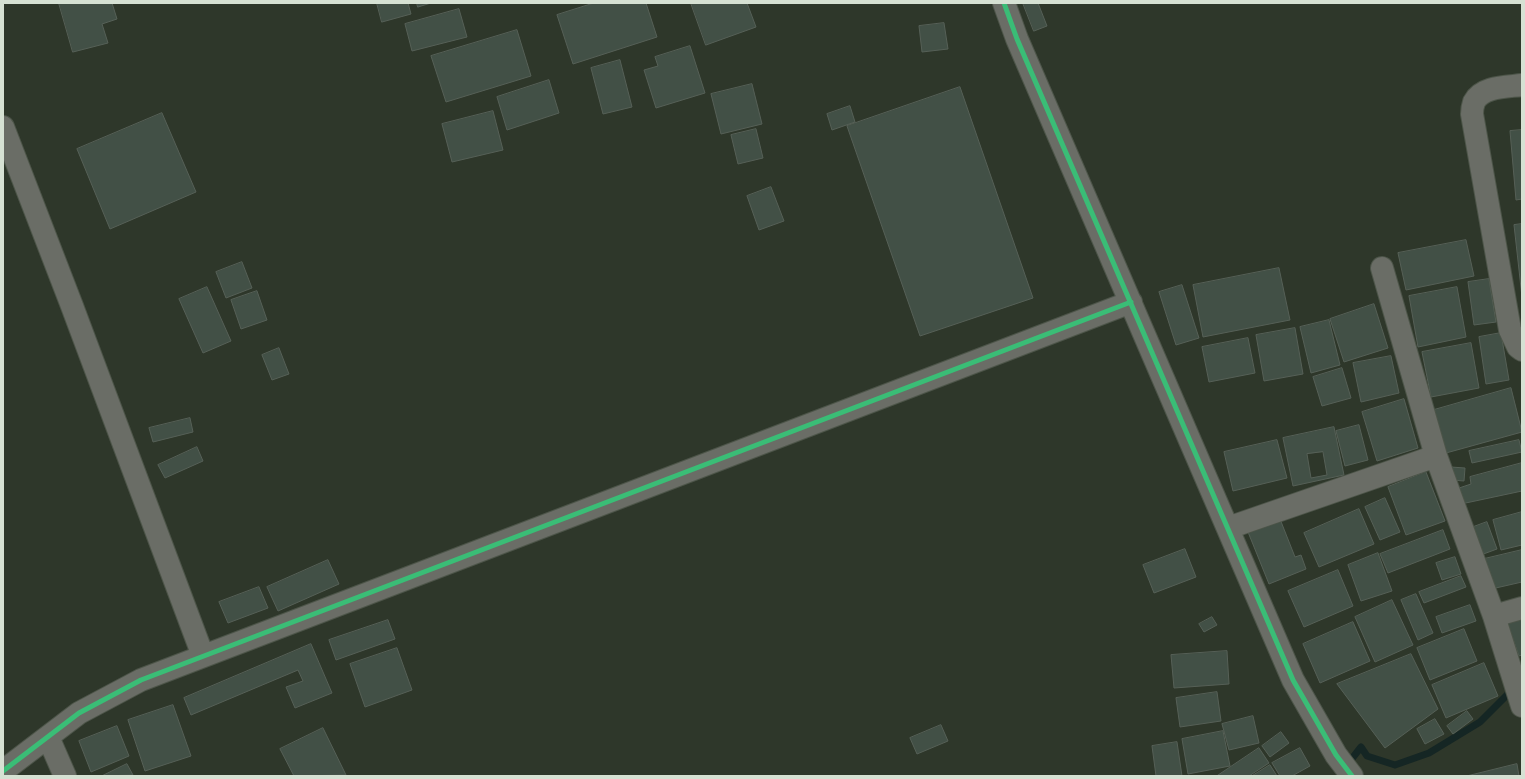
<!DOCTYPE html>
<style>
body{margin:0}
#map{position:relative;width:1525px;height:779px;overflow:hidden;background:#2e372a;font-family:"Noto Serif",serif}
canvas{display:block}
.frame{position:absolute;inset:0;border:4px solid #d6e1d3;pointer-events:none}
</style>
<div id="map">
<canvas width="1525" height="779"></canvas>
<div class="frame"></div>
</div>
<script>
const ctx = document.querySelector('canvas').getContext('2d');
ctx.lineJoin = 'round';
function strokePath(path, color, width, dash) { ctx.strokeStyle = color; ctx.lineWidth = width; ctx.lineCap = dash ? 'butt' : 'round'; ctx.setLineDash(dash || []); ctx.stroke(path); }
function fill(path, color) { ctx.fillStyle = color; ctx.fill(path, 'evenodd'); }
strokePath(new Path2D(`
 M1347,765l14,-18 6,9 28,9 34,-12 51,-31 33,-33`), '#152624', 7);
const building = new Path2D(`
 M59,3h53l5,16 -15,5 6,19 -35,9z
 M377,3h31l3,11 -29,8z
 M417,3h14l-13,4z
 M594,3h52l11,34 -84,27 -16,-49z
 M691,3h56l9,24 -50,18z
 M1023,3h15l9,23 -13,5z
 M459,9l8,28 -55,14 -7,-27z
 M944,23l4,26 -26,3 -3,-26z
 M517,30l14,46 -85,26 -15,-46z
 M690,46l15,47 -49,15 -12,-38 14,-4 -3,-9z
 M620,60l12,47 -29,7 -12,-46z
 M549,80l10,33 -52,17 -10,-33z
 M752,84l10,40 -41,10 -10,-40z
 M960,87l73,211 -113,38 -73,-210z
 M850,106l5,16 -23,8 -5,-16z
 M493,111l10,39 -51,12 -10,-38z
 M162,113l34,79 -86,37 -33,-80z
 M756,129l7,29 -25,6 -7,-29z
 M1522,130v69l-6,1 -6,-69z
 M771,187l13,34 -25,9 -12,-34z
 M1522,224v73l-8,-72z
 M1466,240l8,36 -68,14 -8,-37z
 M242,262l10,26 -26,10 -10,-26z
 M1279,268l11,52 -87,17 -10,-52z
 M1489,279l7,43 -22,3 -6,-43z
 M1182,285l17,53 -23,7 -17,-53z
 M207,287l24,54 -28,12 -24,-54z
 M1457,287l9,50 -48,10 -9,-51z
 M257,291l10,29 -26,9 -10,-29z
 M1374,304l14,44 -44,14 -14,-43z
 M1329,320l11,45 -29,8 -11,-46z
 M1295,328l8,46 -39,7 -8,-46z
 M1501,333l8,47 -23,4 -7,-47z
 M1248,338l7,35 -46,9 -7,-35z
 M1471,343l8,45 -48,9 -9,-45z
 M279,348l10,26 -17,6 -10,-25z
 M1391,356l8,37 -38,9 -8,-39z
 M1342,368l9,30 -29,8 -9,-29z
 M1511,388l11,44 -76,21 -12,-43z
 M1404,399l14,49 -41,13 -15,-49z
 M190,418l3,14 -40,10 -4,-14z
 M1359,425l9,35 -23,6 -9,-35z
 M1334,427l10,48 -51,11 -10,-48zM1323,452l4,23 -16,3 -4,-24z
 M1277,440l10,38 -54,13 -9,-39z
 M1519,440l3,12 -50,11 -3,-12z
 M197,447l6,14 -38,17 -7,-13z
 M1522,463v28l-61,13 -2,-16 12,-4 -1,-7z
 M1451,467l14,1 -1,13 -13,-1z
 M1426,472l19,49 -39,14 -18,-48z
 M1385,498l15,34 -20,8 -15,-33z
 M1359,509l15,35 -55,23 -15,-34z
 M1522,512v33l-21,5 -8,-30z
 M1280,519l15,38 6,-2 5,14 -37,15 -21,-52z
 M1487,522l10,27 -19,7 -10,-27z
 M1443,530l7,19 -62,24 -8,-19z
 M1185,549l11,28 -42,16 -11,-28z
 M1522,550v32l-35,8 -7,-30z
 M1378,553l14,38 -31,10 -13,-36z
 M1455,557l6,17 -19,6 -6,-17z
 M328,560l11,24 -61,27 -11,-24z
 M1338,570l15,36 -49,21 -16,-36z
 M1461,576l5,11 -42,16 -5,-11z
 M259,587l9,21 -40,15 -9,-21z
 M1416,594l17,39 -15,7 -17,-40z
 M1392,600l21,45 -38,17 -20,-45z
 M1470,605l6,16 -34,12 -6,-16z
 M1212,617l5,8 -13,7 -5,-8z
 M1522,617v38l-3,1 -12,-33z
 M388,620l7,19 -59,21 -7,-20z
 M1353,622l17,39 -50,22 -17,-39z
 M1464,629l13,32 -47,19 -13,-32z
 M311,644l21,49 -37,15 -9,-21 17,-6 -5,-11 -107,45 -7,-17z
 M397,648l15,42 -47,17 -15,-43z
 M1227,651l2,33 -55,4 -3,-33z
 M1411,654l27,55 -53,39 -48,-64z
 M1484,663l14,33 -52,22 -14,-33z
 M1217,692l4,29 -41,6 -4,-29z
 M173,705l18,51 -46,15 -17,-51z
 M1467,711l6,8 -20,15 -6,-8z
 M1253,716l6,27 -30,7 -7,-26z
 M1435,719l9,15 -19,10 -8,-15z
 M941,725l7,16 -31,13 -7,-16z
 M117,726l12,30 -38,16 -12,-31z
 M323,728l23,47 -52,1 -14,-27z
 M1223,731l7,35 -42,8 -6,-35z
 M1281,732l8,11 -19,14 -8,-11z
 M1177,742l5,34h-26l-4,-30z
 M1259,748l10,15 -20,13h-32z
 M1300,748l10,18 -18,10h-12l-8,-13z
 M127,764l6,11 -31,1z
 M1517,764l2,12h-52z
 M1270,765l7,11h-25z`);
fill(building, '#425046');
strokePath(building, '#566057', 1);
const minor = new Path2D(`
 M1004,3l13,36 276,641 43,75 16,21
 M1522,85c-15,2 -40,1 -48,17 -1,3 -2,9 -2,12l38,216 8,17 4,3
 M3,127l69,179 131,350
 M1382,268l54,188 58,160 28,90
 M1228,528l208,-72
 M1494,616l28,-8
 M48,737l17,39
 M3,771l76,-58 62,-33 990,-378`);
strokePath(minor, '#4d5549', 24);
strokePath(minor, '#6a6d66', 22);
strokePath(new Path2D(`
 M1004,3l13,36 276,641 43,75 16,21
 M3,771l76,-58 62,-33 990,-378`), '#3abd76', 5);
</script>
